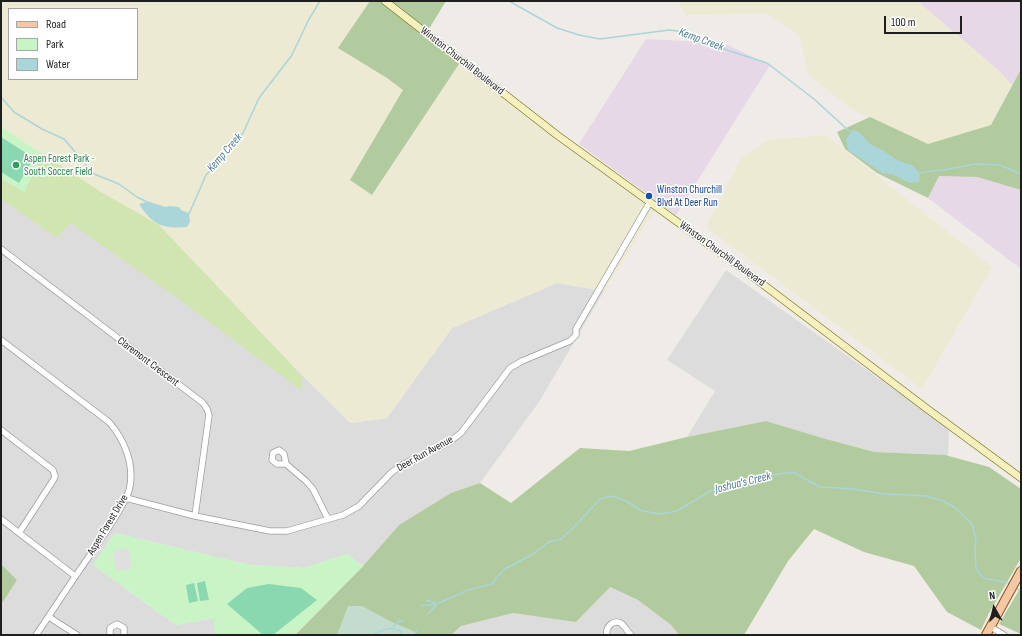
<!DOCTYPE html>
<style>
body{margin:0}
#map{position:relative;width:1022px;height:636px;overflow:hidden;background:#efebe6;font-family:"Sofia Sans Condensed",sans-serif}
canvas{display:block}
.frame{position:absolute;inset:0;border:2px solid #1f1f1f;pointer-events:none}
.legend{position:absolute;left:8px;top:8px;width:130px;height:72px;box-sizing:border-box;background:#fff;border:1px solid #a5a5a5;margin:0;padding:5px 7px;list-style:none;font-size:12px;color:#1f1f1f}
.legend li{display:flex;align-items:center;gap:8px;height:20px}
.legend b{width:20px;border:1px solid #a5a5a5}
.north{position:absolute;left:974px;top:588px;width:40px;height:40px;-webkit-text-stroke:3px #fff;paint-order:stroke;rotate:352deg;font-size:11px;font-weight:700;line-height:16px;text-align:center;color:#1f1f1f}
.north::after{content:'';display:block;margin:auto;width:14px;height:18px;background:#1f1f1f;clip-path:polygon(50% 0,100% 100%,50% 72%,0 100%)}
.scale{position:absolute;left:884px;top:16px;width:78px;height:18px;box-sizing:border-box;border:2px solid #1f1f1f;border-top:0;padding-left:5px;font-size:12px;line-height:14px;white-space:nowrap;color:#1f1f1f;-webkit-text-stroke:3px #fff;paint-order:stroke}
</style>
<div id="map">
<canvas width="1022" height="636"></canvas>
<div class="frame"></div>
<ul class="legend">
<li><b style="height:5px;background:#f5c8a5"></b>Road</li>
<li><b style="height:11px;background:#c9f5c6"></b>Park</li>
<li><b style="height:11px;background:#aad5d9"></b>Water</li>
</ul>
<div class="north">N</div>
<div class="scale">100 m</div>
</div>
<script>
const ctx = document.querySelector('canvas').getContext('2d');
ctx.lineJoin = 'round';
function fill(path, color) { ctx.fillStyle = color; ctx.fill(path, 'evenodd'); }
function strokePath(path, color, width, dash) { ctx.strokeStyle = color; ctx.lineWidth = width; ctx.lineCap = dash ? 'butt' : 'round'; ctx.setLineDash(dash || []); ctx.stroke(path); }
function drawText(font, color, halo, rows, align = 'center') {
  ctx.font = font + ' "Sofia Sans Condensed",sans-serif'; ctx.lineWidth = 3; ctx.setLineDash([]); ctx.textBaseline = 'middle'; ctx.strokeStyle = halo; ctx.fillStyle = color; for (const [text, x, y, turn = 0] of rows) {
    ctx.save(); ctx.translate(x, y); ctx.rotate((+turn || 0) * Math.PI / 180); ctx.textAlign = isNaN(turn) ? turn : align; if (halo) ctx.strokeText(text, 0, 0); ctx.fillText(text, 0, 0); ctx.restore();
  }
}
fill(new Path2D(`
 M1,127l113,74 45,24 130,137 62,61 36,-5 65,-90 105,-45 47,8 -65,111 -59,81 -29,10 -52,32 -36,41 -16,-12 -43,14 -54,-3 -135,-32 -22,32 83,60 39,-7v17h-214v-30l16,-25 -16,-16z
 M726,270l223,158 -1,28 -3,-1 -69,-3 -50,-13 -60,-18 -79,16 28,-46 -48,-31z
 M609,587l29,13 33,25 8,10h-228l10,-9 52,-13 63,8z`), '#dddcdc');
fill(new Path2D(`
 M917,1h104v68l-9,16 -14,-15z
 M646,39l77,4 47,22 -94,150 -97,-71z
 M938,176l39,1 44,13v79l-93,-71z`), '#e7d8e7');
fill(new Path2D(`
 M1,1h373l-27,48 57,41 -54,90 23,15 86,-131 100,79 95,68 -50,80 -47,-8 -105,45 -65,90 -37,5 -61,-61 -130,-137 -45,-24 -113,-74zM9,9h128v70h-128z
 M678,1h239l81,69 14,15 -21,40 -63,19 -77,-35 -42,-33 -9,-40 -33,-23 -81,2z
 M826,135l166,132 -70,122 -216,-162 35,-69 28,-18z`), '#ecead3');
fill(new Path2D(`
 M43,154l58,38 58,33 130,137 11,13 -3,-2 5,4v14l-126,-94 -99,-69 -6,-6 -14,16 -56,-39v-20l23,13z`), '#d1e5b0');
fill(new Path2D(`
 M370,1h76l-22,36 35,27 -87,131 -22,-15 53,-90 -16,-12 -49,-30z
 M1021,69v121l-44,-13 -38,-1 -11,22 -51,-25 -32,-24 -8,-17 33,-15 58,27 63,-19z
 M766,421l60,18 49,13 70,3 44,12 32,22v69l-32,55 -8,17 -34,-18 -33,-46 -50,-14 -50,-23 -26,32 -44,74h-65l-8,-10 -33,-25 -28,-13 -34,35 -63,-9 -52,13 -10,9h-156l68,-69 36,-41 52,-32 29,-10 31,20 69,-55 49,3 58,-14z
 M1,564l16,16 -16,25z
 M1021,587v47l-22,-10z`), '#b1cb9e');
fill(new Path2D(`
 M348,606h14l32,17 17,7 7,5h-81z`), '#c4dcce');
fill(new Path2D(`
 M1,127l42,27 -19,38 -23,-14z
 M115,533l135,32 54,3 43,-14 16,12 -68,69h-80l-1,-17 -38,7 -83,-60z`), '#c9f5c6');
fill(new Path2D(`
 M1,137l33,21 -15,25 -18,-11z
 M205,581l4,19 -9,1 -3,-18z
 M194,583l4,18 -9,2 -3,-18z
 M269,584l32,4 16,12 -44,35h-10l-36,-31 20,-16z`), '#8ad8af');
fill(new Path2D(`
 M128,548l4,20 -16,3 -3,-19 3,-2z`), '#dfdfdf');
fill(new Path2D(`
 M853,130l6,2 11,12 14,7 13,9 17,6 6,9 -1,7 -9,1 -18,-9 -10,-1 -34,-23 -2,-11z
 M147,202l15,5 8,-1 9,2 2,3 8,3 1,8 -3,5c-25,2 -34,-2 -48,-23z`), '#aad5d9');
strokePath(new Path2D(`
 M509,1l48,27 22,7 21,4 69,-9 17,2 19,11 62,20 47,36 36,33
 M1,97l13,15 28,17 22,10 30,35 25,10 18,13 10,5 16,5
 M918,173l31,-4 26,-5 25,1 21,9
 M173,207l6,1 2,3 8,3 17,-39 37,-42 16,-35 33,-43 16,-34 12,-20
 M1015,587l6,5
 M426,600l9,3
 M422,606l15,-2
 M428,614l9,-10 31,-14 24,-6 11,-14 30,-16 16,-12 12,-3 11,-10 28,-30 13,-3 13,5 16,10 19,3 16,-3 33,-20 21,-5 33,-10 29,-4 27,15 34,2 30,5 42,2 17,5 11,6 18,17 4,15 -1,9 1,21 7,9 27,5
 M398,622l4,-1
 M393,627l5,-5 1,-3
 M372,635c12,-4 15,-10 29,-4v4
 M414,635l4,-7`), '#aad5d9', 1.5);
const street = new Path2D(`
 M1,249l202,154 4,6 2,6 -14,101
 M1,340l108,82c15,17 25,41 21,64 -1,9 -7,17 -11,25 -13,22 -28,42 -42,63 -14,20 -27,41 -41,61
 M1,430l52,40 2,6 -1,3 -35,54
 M279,450l5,4 2,10h-9l-5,-4 1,-7z
 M286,464l20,17 7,8 15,30
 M126,498l69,18 75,15h17l56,-16 16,-9 33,-34 10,-7 47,-23 12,-9 49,-65 12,-7 48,-20 6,-6v-6l74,-127
 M1,519l74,57
 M49,617l28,18
 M991,627l13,8
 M110,635v-7l7,-4 7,4v7
 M607,635c-2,-8 7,-17 15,-11 3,3 6,8 9,11`);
const secondary = new Path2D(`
 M385,1l172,134 191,138 178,135 95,70`);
const primary = new Path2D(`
 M986,635l35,-64`);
strokePath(street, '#9c9c9c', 7);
strokePath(secondary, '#6e6c0d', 8);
strokePath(primary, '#8e510c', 10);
strokePath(street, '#fff', 5.5);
strokePath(secondary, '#f5f0be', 7);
strokePath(primary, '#f5c8a5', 8);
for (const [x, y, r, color] of [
 [16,165,4,"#2e9e5b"],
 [649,196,4,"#1a4fb4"]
]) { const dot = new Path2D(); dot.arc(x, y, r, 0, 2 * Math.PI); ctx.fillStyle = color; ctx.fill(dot); strokePath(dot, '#fff', 1.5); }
drawText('11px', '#1f1f1f', '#fff', [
 ["Winston Churchill Boulevard",462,61,38],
 ["Winston Churchill Boulevard",722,254,36],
 ["Claremont Crescent",148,362,37],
 ["Deer Run Avenue",425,454,-29],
 ["Aspen Forest Drive",108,525,-59]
]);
drawText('11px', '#27864d', '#fff', [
 ["Aspen Forest Park -",24,159],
 ["South Soccer Field",24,172]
], 'left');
drawText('11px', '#164399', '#fff', [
 ["Winston Churchill",657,190],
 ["Blvd At Deer Run",657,203]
], 'left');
drawText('italic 12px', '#4c7c98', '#fff', [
 ["Kemp Creek",701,40,20],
 ["Kemp Creek",225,153,-49],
 ["Joshua's Creek",743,483,-14]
]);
</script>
